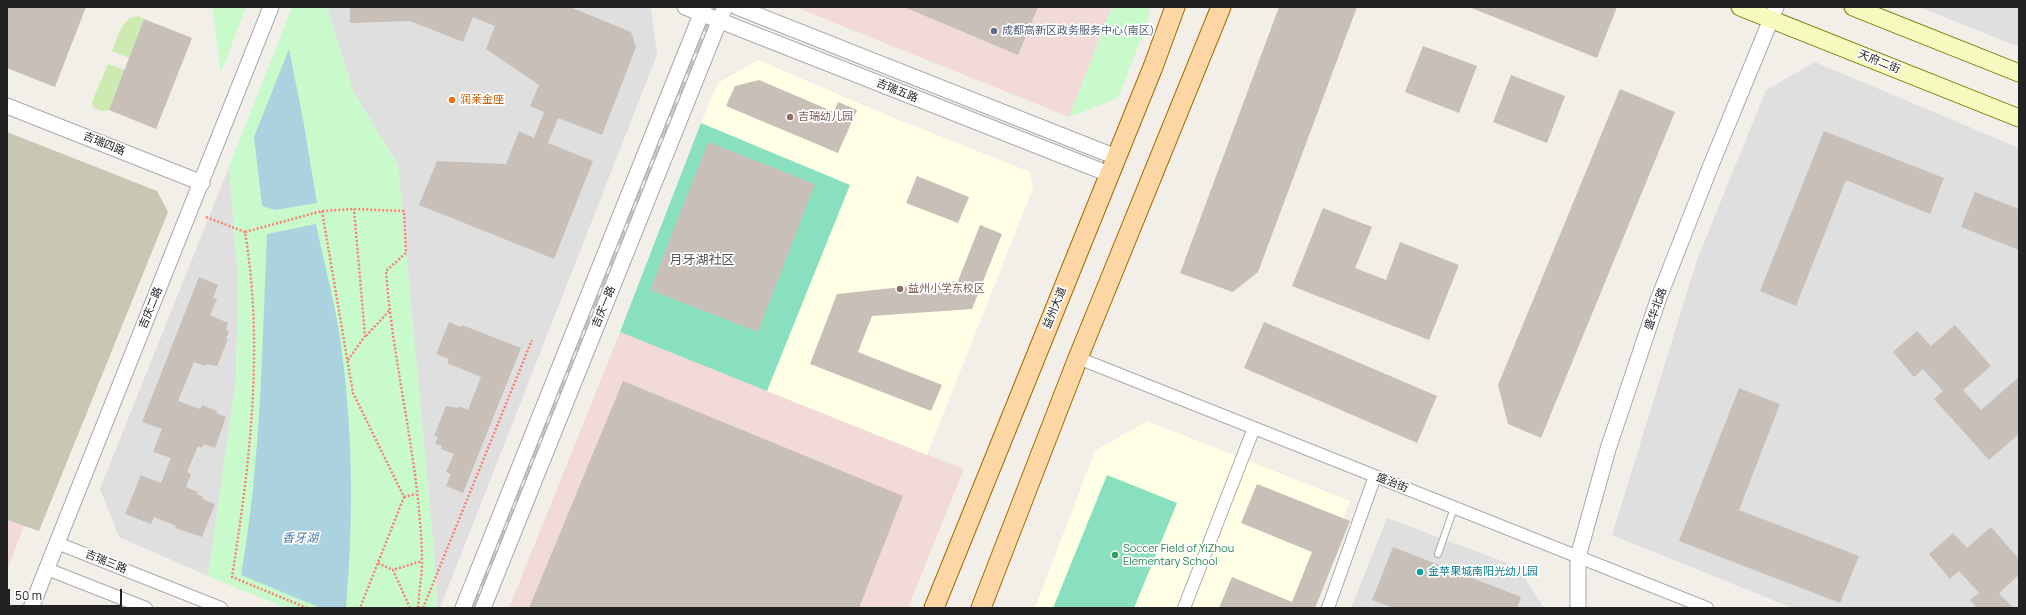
<!DOCTYPE html>
<meta charset="utf-8">
<style>
body{margin:0}
#map{position:relative;width:2026px;height:615px;overflow:hidden;background:#f2efe9;font-family:Manrope,sans-serif}
canvas{display:block}
.frame{position:absolute;inset:0;border:8px solid #222;pointer-events:none}
.scale{position:absolute;left:8px;top:589px;width:114px;height:18px;box-sizing:border-box;border:2px solid #222;border-top:0;padding-left:5px;font-size:12px;line-height:14px;white-space:nowrap;color:#222;-webkit-text-stroke:3px #fff;paint-order:stroke}
</style>
<div id="map">
<canvas width="2026" height="615"></canvas>
<div class="frame"></div>
<div class="scale">50 m</div>
</div>
<script>
const ctx = document.querySelector('canvas').getContext('2d');
ctx.lineJoin = 'round';
function fill(path, color) { ctx.fillStyle = color; ctx.fill(path, 'evenodd'); }
function strokePath(path, color, width, dash) { ctx.strokeStyle = color; ctx.lineWidth = width; ctx.lineCap = dash ? 'butt' : 'round'; ctx.setLineDash(dash || []); ctx.stroke(path); }
function drawText(font, color, halo, rows, align = 'center') {
  ctx.font = font + ' Manrope,"Noto Sans SC",sans-serif'; ctx.lineWidth = 3.5; ctx.setLineDash([]); ctx.textBaseline = 'middle'; ctx.strokeStyle = halo; ctx.fillStyle = color; for (const [text, x, y, turn = 0] of rows) {
    ctx.save(); ctx.translate(x, y); ctx.rotate((+turn || 0) * Math.PI / 180); ctx.textAlign = isNaN(turn) ? turn : align; if (halo) ctx.strokeText(text, 0, 0); ctx.fillText(text, 0, 0); ctx.restore();
  }
}
fill(new Path2D(`
 M327,7h318l6,2 6,46 -217,553h-3l-2,-45 -37,-398 -45,-74z
 M1919,7h100v40z
 M1815,62l204,86v460h-227l-180,-73 85,-275 69,-170z
 M229,167l9,110 -2,102 -28,197 -89,-39 -19,-48z
 M1387,518l131,49 26,41h-193z`), '#e0dfdf');
fill(new Path2D(`
 M795,7h317l-43,110z
 M620,332l344,137 -56,139h-399z
 M7,520l17,6 -17,45z`), '#f2dad9');
fill(new Path2D(`
 M758,60l121,52 151,60 3,16 -106,267 -160,-64 82,-206 -148,-62 17,-40z
 M1147,421l203,80 -41,107h-274l60,-157z`), '#ffffe5');
fill(new Path2D(`
 M7,132l150,59 11,21 -129,319 -32,-11z`), '#c7c7b4');
fill(new Path2D(`
 M138,16l6,3 -15,39 -17,-7c6,-13 9,-34 26,-35z
 M108,64l17,6 -16,40 -8,1 -8,-4 -1,-5z`), '#cdebb0');
fill(new Path2D(`
 M212,7h34l-25,66z
 M292,7h35l26,84 45,74 37,398 2,45h-152l-77,-32 28,-197 2,-102 -9,-110z
 M1112,7h38l-3,17 -29,74 -49,19z`), '#c8facc');
fill(new Path2D(`
 M701,123l149,62 -83,206 -147,-59z
 M1107,475l70,28 -43,105h-81z`), '#88e0be');
fill(new Path2D(`
 M289,49l14,70 14,84 -42,7 -13,-4 -8,-69z
 M316,224c7,35 17,71 23,107 14,92 15,184 7,277h-25l-80,-33c20,-114 21,-225 26,-341z`), '#aad3df');
fill(new Path2D(`
 M7,7h79l-31,80 -48,-19z
 M350,7h220l61,25 5,15 -34,88 -44,-17 -10,25 45,18 -39,98 -135,-54 18,-44 69,3 13,-33 15,7 10,-26 -14,-6 9,-21 -53,-36 9,-23 -22,-9 -10,25 -53,-21 -60,2z
 M904,7h134l-20,48z
 M1279,7h78l-99,265 -25,20 -53,-19z
 M1469,7h148l-20,51z
 M144,19l48,19 -36,91 -47,-19z
 M1423,46l54,20 -18,47 -54,-21z
 M1511,75l54,21 -18,47 -54,-21z
 M759,80l75,32 4,-10 19,8 -19,43 -112,-47 9,-20z
 M1620,89l55,23 -134,326 -33,-14 -10,-39z
 M1824,131l120,47 -14,36 -84,-34 -50,126 -36,-15z
 M708,142l107,42 -57,148 -108,-42z
 M917,176l52,21 -11,26 -52,-20z
 M1975,192l44,17v41l-58,-23z
 M1323,208l49,19 -17,41 31,12 14,-38 59,23 -30,75 -137,-54z
 M980,225l22,9 -30,75 -100,7 -14,36 84,33 -11,26 -121,-47 27,-70 121,-13z
 M199,277l19,8 -5,13 4,1 -7,16 18,8 -2,7 3,1 -3,8h2l-11,27 -11,-2 -1,2 -11,-4 -16,39 22,8 2,-4 15,6 -1,2 10,4 -11,31 -11,-4 -2,4 -4,-2 -11,26 4,2 -5,13 12,5 -1,2 6,3 -1,2 13,5 -13,33 -27,-9 1,-2 -22,-9 -3,7 -26,-10 16,-39 20,8 10,-25 -18,-6 9,-23 -20,-7z
 M449,322l12,5 1,-2 59,23 -58,145 -17,-7 5,-12 -5,-2 8,-18 -13,-5 1,-3 -7,-3 3,-6 -4,-1 12,-30 12,2 1,-2 9,4 13,-33 -34,-14 2,-4 -13,-5z
 M1264,322l173,74 -20,47 -173,-75z
 M1955,325l36,41 -28,24 18,20 38,-33v57l-30,26 -55,-61 9,-8 -20,-22 -9,8 -21,-25 24,-21 14,15z
 M623,381l280,115 -44,112h-330z
 M1739,388l41,16 -41,106 120,46 -19,47 -161,-62z
 M1257,484l93,37 -35,87h-96l13,-31 60,25 20,-50 -71,-29z
 M1991,527l28,32v16l-20,18 14,15h-36l-7,-8 9,-7 -20,-22 -9,8 -21,-25 24,-21 14,15z
 M1393,547l128,50 -4,11h-123l-22,-8z`), '#c7bfb8');
strokePath(new Path2D(`
 M474,608l241,-601`), '#c8c6c1', 15, [15, 8]);
const service = new Path2D(`
 M1438,554l16,-46`);
const minor = new Path2D(`
 M1078,358l629,250
 M57,543l164,65
 M47,569l99,39
 M1184,608l70,-180
 M1328,608l47,-132`);
const tertiary = new Path2D(`
 M685,7l424,167
 M737,7l379,150
 M7,106l195,77
 M31,608l240,-601
 M463,608l241,-601
 M483,608l242,-601
 M1578,608v-51l30,-108 50,-149 53,-135 65,-158`);
const secondary = new Path2D(`
 M1740,7l279,111
 M1853,7l166,66`);
const primary = new Path2D(`
 M934,608l219,-541 22,-60
 M981,608l97,-250 143,-351`);
strokePath(service, '#a9a9a9', 8);
strokePath(minor, '#a9a9a9', 14);
strokePath(tertiary, '#a9a9a9', 17);
strokePath(secondary, '#707d05', 19);
strokePath(primary, '#a06b00', 21);
strokePath(new Path2D(`
 M322,211l31,182 51,104 -44,111
 M206,217l39,15
 M366,336l23,-25
 M348,360l17,-24 -11,-127
 M404,497l12,-3
 M378,563l15,7
 M307,608l-75,-31c18,-114 32,-230 13,-345l77,-21 32,-2 50,2 2,42 -20,18c7,97 34,191 36,289 0,16 -3,32 -4,48
 M410,608l-17,-38 29,-9
 M423,608l109,-268`), '#fa8072', 2.5, [2, 2]);
strokePath(service, '#fff', 6);
strokePath(minor, '#fff', 12);
strokePath(tertiary, '#fff', 15);
strokePath(secondary, '#f7fabf', 17);
strokePath(primary, '#fcd6a4', 19);
for (const [x, y, r, color] of [
 [994,31,4,"#5c6f8a"],
 [452,100,4,"#e8710a"],
 [790,117,4,"#8d6e63"],
 [900,289,4,"#8d6e63"],
 [1115,555,4,"#2e9e5b"],
 [1420,572,4,"#0f9aa8"]
]) { const dot = new Path2D(); dot.arc(x, y, r, 0, 2 * Math.PI); ctx.fillStyle = color; ctx.fill(dot); strokePath(dot, '#fff', 1.5); }
drawText('11px', '#4e5e75', '#fff', [
 ["成都高新区政务服务中心(南区)",1002,31]
], 'left');
drawText('11px', '#222', '#fff', [
 ["天府二街",1879,62,22],
 ["吉瑞五路",897,91,22],
 ["吉瑞四路",104,144,22],
 ["吉庆一路",604,307,-68],
 ["吉庆二路",151,308,-68],
 ["益州大道",1055,308,-68],
 ["盛华北路",1656,309,-70],
 ["盛治街",1392,483,22],
 ["吉瑞三路",106,562,22]
]);
drawText('11px', '#c56008', '#fff', [
 ["润莱金座",460,100]
], 'left');
drawText('11px', '#785e54', '#fff', [
 ["吉瑞幼儿园",798,117],
 ["益州小学东校区",908,289]
], 'left');
drawText('11px', '#27864d', '#fff', [
 ["Soccer Field of YiZhou",1123,549],
 ["Elementary School",1123,562]
], 'left');
drawText('11px', '#0d838f', '#fff', [
 ["金苹果城南阳光幼儿园",1428,572]
], 'left');
drawText('italic 12px', '#4a7aab', '#fff', [
 ["香牙湖",300,539]
]);
drawText('13px', '#555', '#fff', [
 ["月牙湖社区",702,260]
]);
</script>
